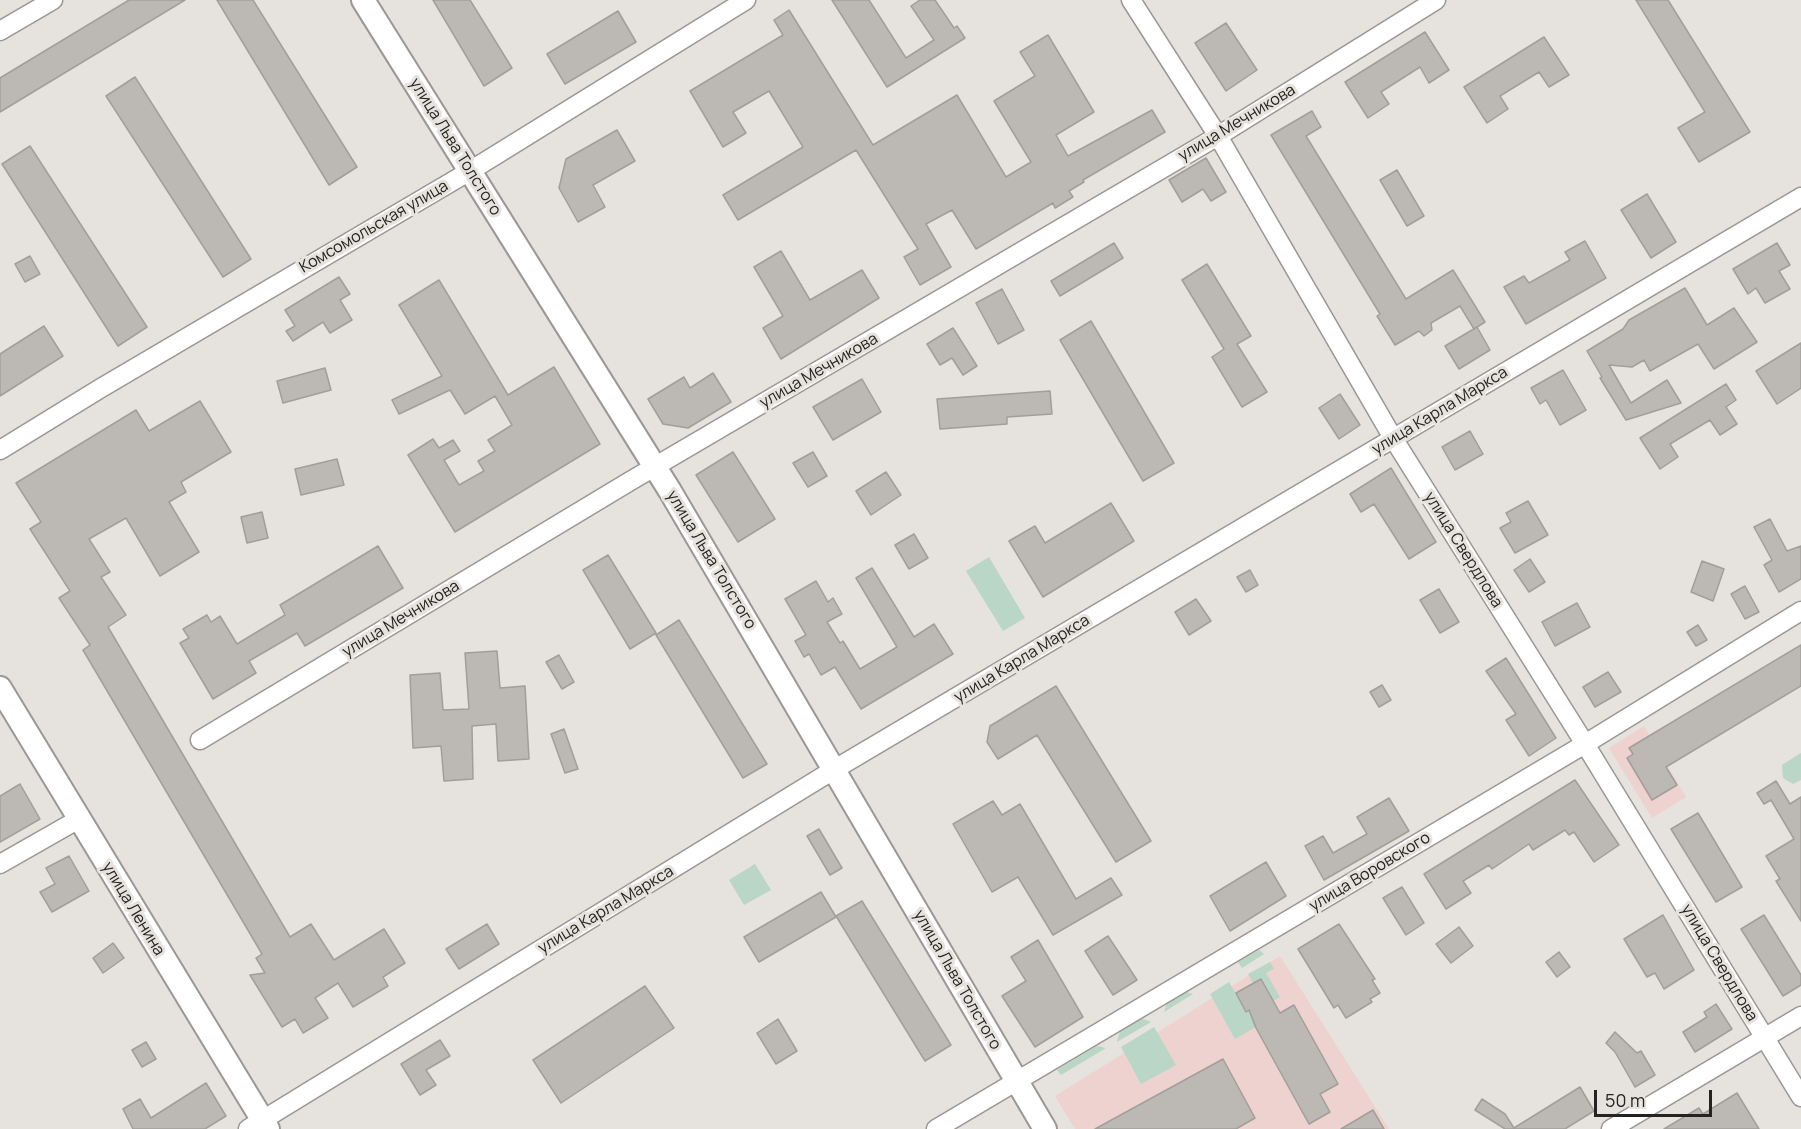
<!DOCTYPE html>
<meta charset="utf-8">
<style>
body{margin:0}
#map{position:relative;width:1801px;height:1129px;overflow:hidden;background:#e6e2de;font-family:Manrope,sans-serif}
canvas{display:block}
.scale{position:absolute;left:1594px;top:1090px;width:118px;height:27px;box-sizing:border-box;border:3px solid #242321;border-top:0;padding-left:8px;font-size:18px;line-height:21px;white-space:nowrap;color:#242321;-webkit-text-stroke:4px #e6e2de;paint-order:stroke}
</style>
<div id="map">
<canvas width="1801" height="1129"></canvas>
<div class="scale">50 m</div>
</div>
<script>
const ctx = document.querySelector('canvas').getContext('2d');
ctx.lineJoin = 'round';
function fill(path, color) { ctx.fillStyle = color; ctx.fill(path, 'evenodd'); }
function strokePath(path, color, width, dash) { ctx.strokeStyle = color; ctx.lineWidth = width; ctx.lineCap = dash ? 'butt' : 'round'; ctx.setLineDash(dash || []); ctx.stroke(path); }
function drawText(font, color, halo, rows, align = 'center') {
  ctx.font = font + ' Manrope,sans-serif'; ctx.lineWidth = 6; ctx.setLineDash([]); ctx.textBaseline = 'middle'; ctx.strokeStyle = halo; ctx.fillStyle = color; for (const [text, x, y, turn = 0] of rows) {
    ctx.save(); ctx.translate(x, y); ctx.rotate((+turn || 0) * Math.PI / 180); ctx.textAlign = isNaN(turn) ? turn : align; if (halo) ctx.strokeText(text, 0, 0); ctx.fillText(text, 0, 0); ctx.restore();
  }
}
fill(new Path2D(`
 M1644,726l42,71 -34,21 -43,-70z
 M1280,956l109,173h-314l-20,-33z`), '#edd2cf');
fill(new Path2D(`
 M989,557l36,61 -22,13 -37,-60z
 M1801,753v27l-8,4 -10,-6 -1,-13z
 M755,864l16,26 -27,15 -15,-25z
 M1259,950l5,4 -22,14 -4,-6z
 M1270,962l4,7 -8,4 14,24 -7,4 7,12 -45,26 -25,-45 19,-12 17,29 25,-14 -10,-18 -8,4 -5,-9z
 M1186,992l7,2 -29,18 3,-9z
 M1141,1018l10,4 -34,20 3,-11z
 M1154,1027l22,38 -35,19 -20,-37z
 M1097,1046l9,2 -45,27 -4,-5z`), '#b9d6c6');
const building = new Path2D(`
 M129,0h56l-185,112v-34z
 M217,0h36l104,167 -28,18z
 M433,0h37l42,68 -28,18z
 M832,0h37l37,58 28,-18 -23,-34 9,-6h15l19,28 3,-2 8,12 -78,49z
 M1636,0h32l82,132 -51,30 -21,-34 27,-16z
 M789,10l84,135 84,-50 49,82 25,-15 -37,-61 41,-25 -15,-24 28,-17 46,77 -38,23 12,21 84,-46 13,22 -82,48 1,2 -15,9 4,6 -18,11 -2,-5 -77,46 -24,-39 -26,14 25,43 -31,18 -16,-28 14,-8 -62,-99 -118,70 -15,-25 80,-48 -34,-56 -36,21 13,21 -23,14 -33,-56 93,-56 -9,-15z
 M618,11l18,31 -71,42 -18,-30z
 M1226,23l31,47 -31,21 -31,-48z
 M1425,32l24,38 -20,13 -9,-16 -39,25 8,12 -21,14 -23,-36z
 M1544,37l25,38 -20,12 -10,-15 -39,24 8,13 -21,14 -23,-36z
 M135,77l116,182 -28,18 -117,-181z
 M1312,111l9,16 -15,9 100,163 47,-29 32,52 -11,7 -14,-23 -29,17 1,7 -8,6 -5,-5 -24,14 -18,-29 3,-2 -109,-179z
 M617,130l18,31 -42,24 12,22 -27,15 -19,-34 7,-29z
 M30,146l117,181 -29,19 -116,-182z
 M1206,158l20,34 -15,9 -8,-12 -21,13 -13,-22z
 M1397,170l27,46 -17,10 -27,-46z
 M1647,194l29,48 -25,16 -30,-48z
 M1585,241l21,37 -80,46 -22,-37 20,-11 5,7 41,-23 -5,-8z
 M1114,243l9,15 -63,38 -9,-15z
 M1777,243l13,22 -11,6 11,18 -25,14 -9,-15 -8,6 -15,-25z
 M781,251l29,49 52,-30 17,28 -98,61 -18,-31 20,-12 -29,-49z
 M30,256l10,18 -15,8 -10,-18z
 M1207,264l44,72 -14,8 30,48 -25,15 -30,-50 12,-8 -42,-69z
 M339,277l11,17 -10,6 12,20 -22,13 -7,-11 -30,19 -7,-10 9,-5 -10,-16z
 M439,280l69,115 46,-28 46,77 -145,88 -47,-77 25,-16 6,9 14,-8 7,11 -16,9 15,25 25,-14 -6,-10 17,-10 -7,-11 24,-15 -17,-29 -30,18 -15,-24 -51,24 -7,-14 50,-24 -43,-71z
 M1685,288l22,37 27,-17 23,34 -43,27 -16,-25 -48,27 -6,-11 -12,7 -23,-2 22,38 36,-23 14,23 -55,17 -26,-42 2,-1 -15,-26 36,-22 6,-9z
 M1002,289l22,41 -26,14 -22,-41z
 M1091,321l83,142 -31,18 -83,-141z
 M44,326l19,30 -63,40v-42z
 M1477,327l13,23 -31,19 -14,-23z
 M953,328l24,38 -14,9 -11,-17 -12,7 -13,-21z
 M1801,343v45l-24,16 -21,-33z
 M325,368l6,22 -48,13 -6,-22z
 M1563,370l23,40 -26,15 -14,-25 -6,4 -9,-16z
 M713,373l18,29 -43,26 -25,-4 -15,-25 36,-22 6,11z
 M862,379l19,33 -48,28 -20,-33z
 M1726,384l10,16 -10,7 11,17 -17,11 -10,-15 -40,24 8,13 -18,12 -20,-31z
 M1050,391l2,23 -45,3v7l-67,5 -3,-30z
 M1340,394l20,31 -21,14 -20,-31z
 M200,401l31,51 -50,30 5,10 -17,10 30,50 -39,24 -34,-58 -37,21 21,33 -9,5 25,38 -18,12 182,310 21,-13 23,36 50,-31 21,34 -22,14 5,9 -35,21 -15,-24 -23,15 13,20 -25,15 -8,-14 -13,8 -32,-52 15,-2 -9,-15 6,-4 -179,-304 7,-5 -31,-47 11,-7 -40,-62 11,-7 -25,-39 120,-73 13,21z
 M1470,431l13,23 -28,16 -13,-23z
 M733,452l42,67 -37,23 -42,-67z
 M813,452l14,24 -19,11 -15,-24z
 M337,459l7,26 -43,10 -6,-26z
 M1391,468l45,74 -27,17 -35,-55 -13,8 -11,-18z
 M886,472l15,23 -30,20 -15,-24z
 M1528,501l20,34 -33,18 -15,-25 11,-6 -5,-9z
 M1111,503l23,38 -91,56 -34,-56 26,-15 10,17z
 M262,512l6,26 -21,5 -6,-26z
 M1770,519l17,32 14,-5v33l-22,13 -15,-27 8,-5 -18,-33z
 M914,534l14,24 -19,11 -14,-24z
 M378,546l25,42 -98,58 -8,-13 -48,28 7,12 -43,26 -33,-56 9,-5 -6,-9 24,-14 4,7 9,-6 17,28 48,-29 -5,-10z
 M608,555l48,78 -26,16 -47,-79z
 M1530,559l15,23 -16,10 -15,-22z
 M1702,561l22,8 -11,32 -22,-9z
 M872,568l42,69 20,-13 19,30 -92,55 -26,-42 -14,8 -12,-21 -5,3 -9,-16 11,-6 -21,-36 31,-18 12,21 5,-4 9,16 -15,8 13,21 3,-2 17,28 37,-22 -41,-69z
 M1250,570l8,15 -12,7 -9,-15z
 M1745,586l14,26 -14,7 -14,-25z
 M1439,589l20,33 -19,11 -20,-33z
 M1196,599l15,22 -22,14 -14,-23z
 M1577,603l13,24 -35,19 -13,-24z
 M679,620l88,144 -24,14 -87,-143z
 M1698,625l9,15 -11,6 -9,-14z
 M1801,645v41l-135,81 11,18 -25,15 -25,-42 6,-4 -4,-6z
 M497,651l3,37 25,-2 4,73 -31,2 -2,-37 -24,2 1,53 -29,2 -3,-35 -28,2 -3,-73 30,-2 3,37 26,-1 -4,-56z
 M559,655l15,27 -12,7 -16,-27z
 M1506,658l50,80 -27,18 -23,-36 10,-6 -30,-43z
 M1608,672l13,20 -26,15 -12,-20z
 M1382,685l9,15 -12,7 -9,-15z
 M1056,686l95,155 -35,21 -79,-127 -39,24 -11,-17 3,-16z
 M564,729l14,40 -13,4 -14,-39z
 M1575,780l44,65 -25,17 -20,-30 -5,3 -4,-5 -32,20 -4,-6 -37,25 -3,-4 -26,16 8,12 -25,16 -22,-35z
 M1776,781l14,23 11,-7v124l-25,-40 4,-2 -14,-23 28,-17 -23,-39 -7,4 -7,-11z
 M20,784l20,35 -40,23v-46z
 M1389,798l20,33 -85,49 -19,-34 18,-10 10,17 34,-19 -10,-17z
 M993,801l9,14 18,-11 56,95 35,-21 11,17 -69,40 -35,-58 -26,15 -39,-68z
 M1698,813l44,74 -26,15 -45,-73z
 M819,829l23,39 -12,7 -23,-39z
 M69,856l20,35 -37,21 -12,-20 15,-8 -9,-16z
 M1266,862l20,34 -56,35 -20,-35z
 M1402,887l22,36 -18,12 -23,-37z
 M821,892l15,25 -77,45 -15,-25z
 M862,901l89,144 -26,16 -89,-145z
 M1663,915l31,55 -30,19 -9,-16 -8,4 -23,-38z
 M1764,915l37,60v10l-18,11 -42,-67z
 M487,924l12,20 -40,25 -13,-20z
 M1339,924l36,55 -3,1 8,13 -10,6 2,3 -26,16 -8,-13 -4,3 -36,-59z
 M1459,927l14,19 -22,17 -15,-19z
 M1108,936l29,44 -24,15 -28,-44z
 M1038,940l45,77 -48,30 -33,-51 24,-15 -15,-24z
 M113,943l11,15 -21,15 -10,-15z
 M1559,952l11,15 -13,10 -11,-15z
 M1261,979l19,34 14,-8 44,79 -18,10 10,18 -21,12 -53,-96 -7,-18 -3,2 -10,-19z
 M645,986l29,42 -113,75 -28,-43z
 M1716,1004l16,25 -37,23 -12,-20 24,-15 -3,-5z
 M778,1019l19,32 -21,13 -19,-31z
 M1615,1032l22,21 4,-2 14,24 -20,12 -20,-35 -9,-9z
 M440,1040l10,16 -24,14 10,15 -16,10 -19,-31z
 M146,1042l10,17 -14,8 -10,-17z
 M1223,1059l32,59 -19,11h-141z
 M206,1083l20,33 -21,13h-72l-10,-20 17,-10 11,19z
 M1580,1087l14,24 -29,18h-60l-30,-19 7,-11 23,15 9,14z
 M1737,1093l22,36h-95l35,-21 4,6z
 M1373,1110l11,19h-43z`);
fill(building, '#bcb8b4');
strokePath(building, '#a29e9a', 1.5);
const minor = new Path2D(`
 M1131,0l87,136 175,302 192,306 216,353
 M0,31l53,-31
 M0,450l101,-62 369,-217 276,-171
 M200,740l432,-260 586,-344 218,-136
 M0,864l79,-45
 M248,1129l587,-360 966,-572
 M936,1129l649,-385 216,-133
 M1611,1129l190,-113`);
const tertiary = new Path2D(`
 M363,0l307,491 375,638
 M0,688l268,441`);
strokePath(minor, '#9b9794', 21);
strokePath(tertiary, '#9b9794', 26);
strokePath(minor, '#fff', 18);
strokePath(tertiary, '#fff', 22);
drawText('16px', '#242321', '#e6e2de', [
 ["улица Мечникова",1237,123,-31],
 ["улица Льва Толстого",455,147,58],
 ["Комсомольская улица",374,227,-30],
 ["улица Мечникова",819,371,-30],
 ["улица Карла Маркса",1440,411,-31],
 ["улица Свердлова",1463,550,58],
 ["улица Льва Толстого",711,560,59],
 ["улица Мечникова",401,619,-31],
 ["улица Карла Маркса",1022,659,-31],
 ["улица Воровского",1370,872,-31],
 ["улица Ленина",133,909,59],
 ["улица Карла Маркса",606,910,-31],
 ["улица Свердлова",1719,963,59],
 ["улица Льва Толстого",957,980,60]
]);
</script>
